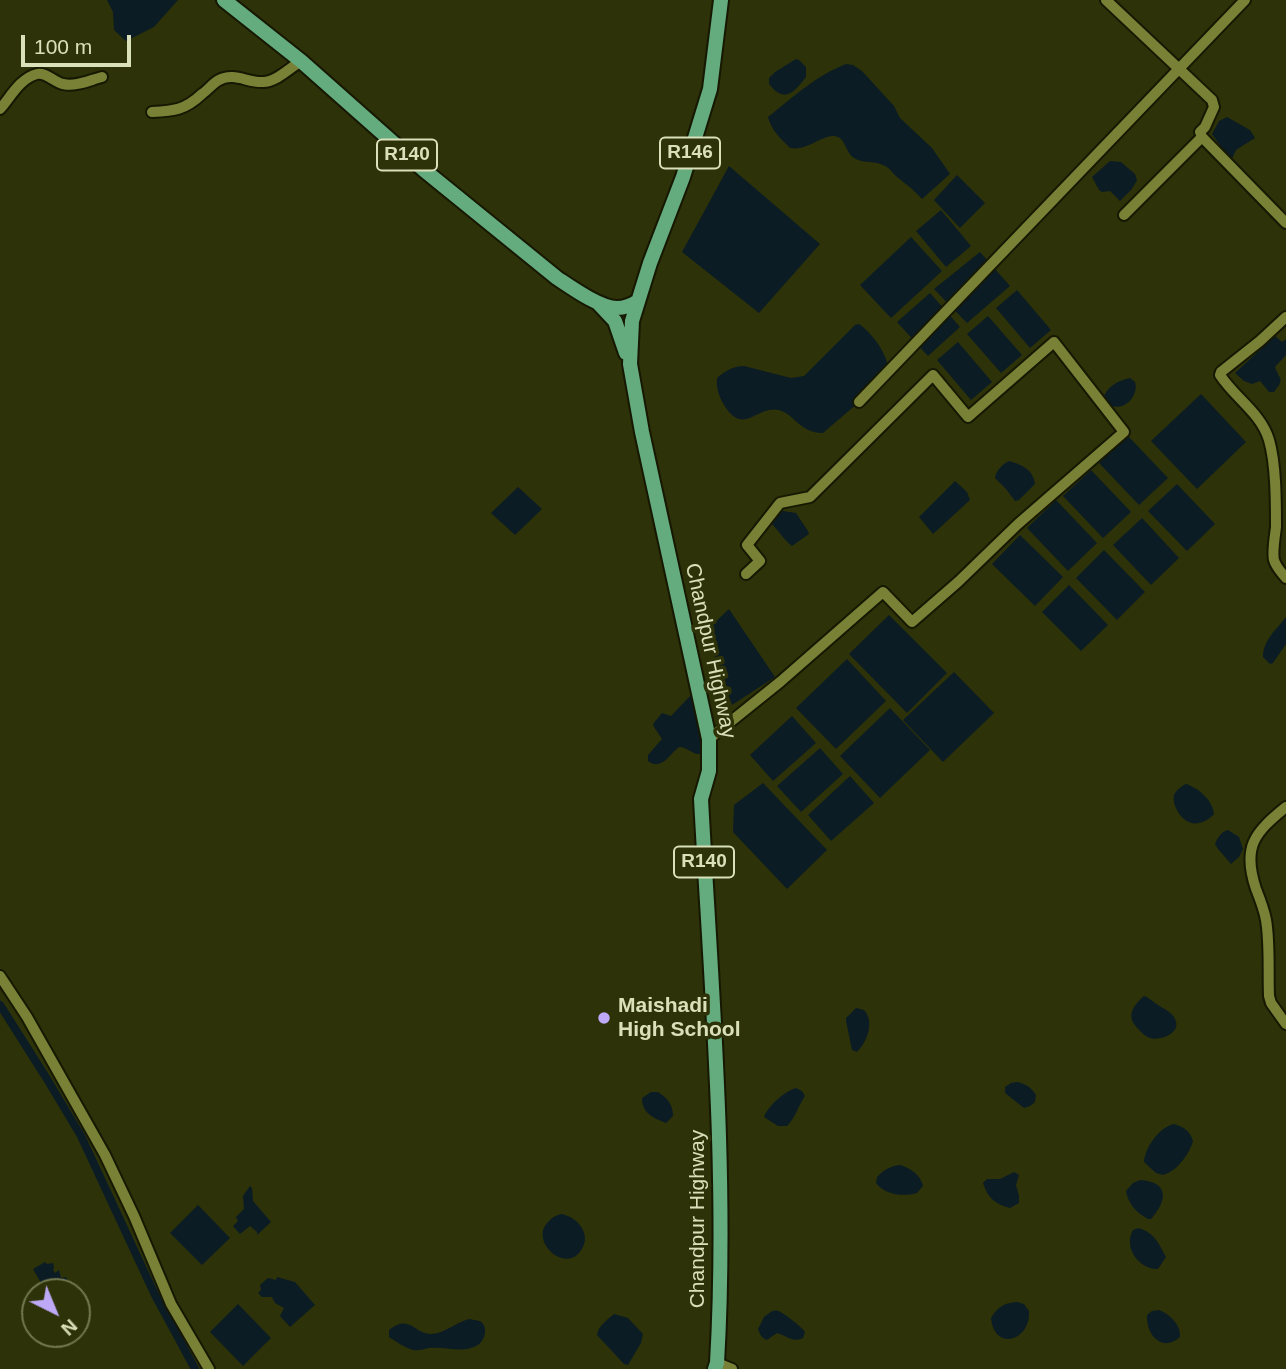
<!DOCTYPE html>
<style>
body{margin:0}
#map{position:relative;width:1286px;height:1369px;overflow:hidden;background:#2d3208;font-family:Arial,sans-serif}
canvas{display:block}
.north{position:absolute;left:21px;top:1278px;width:70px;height:70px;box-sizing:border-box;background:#2d3208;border:2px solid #72784f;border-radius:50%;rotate:137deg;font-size:19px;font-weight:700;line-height:28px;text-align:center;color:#dae0ba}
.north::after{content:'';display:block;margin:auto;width:24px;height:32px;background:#bda9f5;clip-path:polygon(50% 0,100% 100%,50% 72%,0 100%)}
.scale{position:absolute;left:21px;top:35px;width:110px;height:32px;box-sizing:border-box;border:4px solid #dae0ba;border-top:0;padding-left:9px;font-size:21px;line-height:24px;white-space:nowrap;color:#dae0ba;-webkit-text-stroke:5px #2d3208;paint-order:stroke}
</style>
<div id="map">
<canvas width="1286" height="1369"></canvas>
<div class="north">N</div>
<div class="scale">100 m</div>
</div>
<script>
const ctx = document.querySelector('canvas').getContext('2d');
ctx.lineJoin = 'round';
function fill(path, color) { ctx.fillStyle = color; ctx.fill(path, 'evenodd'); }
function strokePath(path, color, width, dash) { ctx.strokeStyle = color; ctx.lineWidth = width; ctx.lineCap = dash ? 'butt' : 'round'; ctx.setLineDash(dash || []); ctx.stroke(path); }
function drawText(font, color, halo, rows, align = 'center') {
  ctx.font = font + ' Arial,sans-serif'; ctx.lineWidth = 7; ctx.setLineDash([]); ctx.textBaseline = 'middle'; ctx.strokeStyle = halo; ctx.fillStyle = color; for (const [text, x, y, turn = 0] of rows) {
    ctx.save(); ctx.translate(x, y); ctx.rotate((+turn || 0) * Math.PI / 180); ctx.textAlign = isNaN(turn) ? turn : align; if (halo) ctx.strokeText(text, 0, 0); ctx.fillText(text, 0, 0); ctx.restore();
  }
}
fill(new Path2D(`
 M107,0h71l-24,27 -28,14 -12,-11 -1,-18z
 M796,59l3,1 7,7v10c-13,17 -22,26 -37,7v-6l6,-6z
 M846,64l7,1 9,6 32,35 6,12 32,30 18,26 -28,25c-9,-10 -15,-14 -25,-22 -4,-3 -7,-9 -12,-11 -10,-6 -22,-2 -31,-8 -10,-7 -8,-23 -22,-22 -15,2 -26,15 -42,12 -9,-9 -19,-18 -22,-31 24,-19 49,-42 78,-53z
 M1227,117l23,13 5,8 -19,12 -5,11 -19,-27 7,-13z
 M1110,161l11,1 14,12 2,6 -5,9 -12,12 -10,-10 -8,1 -3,-2 -7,-13z
 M729,166l91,78 -61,69 -77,-61z
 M957,175l28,28 -25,25 -26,-28z
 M941,210l30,36 -25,21 -30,-36z
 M911,237l31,34 -51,47 -31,-33z
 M980,252l30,34 -43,37 -33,-34z
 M1017,290l34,40 -21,18 -34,-40z
 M930,293l30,34 -32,29 -31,-34z
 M988,316l34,39 -21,18 -34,-39z
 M859,324c13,9 26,27 29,42l-29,36 -36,31c-23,0 -29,-19 -44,-23 -23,-5 -35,27 -55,-5 -5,-9 -8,-17 -7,-27 8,-7 16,-12 27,-12l47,12 13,-2 51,-51z
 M1275,336l7,6 4,-3v16l-11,12c5,14 10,11 -1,25h-5l-9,-11 -8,3 -8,-3 -9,-8z
 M958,342l34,40 -21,18 -34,-40z
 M1130,378l5,4c5,16 -17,36 -32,17 3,-12 16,-19 27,-21z
 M1201,394l45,48 -49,47 -46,-48z
 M1128,436l40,42 -29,27 -40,-42z
 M1009,461c13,4 24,8 26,23l-16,16 -4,1 -9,-12 -11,-11c1,-8 8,-14 14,-17z
 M1091,470l40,42 -28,26 -40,-42z
 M955,481l12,11 3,8 -37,34 -14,-17z
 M1177,484l38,40 -28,27 -39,-40z
 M518,487l24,22 -27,26 -24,-22z
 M1056,500l41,43 -29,28 -41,-43z
 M783,511l13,2 12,18 1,3 -17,12c-8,-6 -13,-15 -21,-23 1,-8 6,-9 12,-12z
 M1142,518l37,40 -28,27 -38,-40z
 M1020,535l43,42 -28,29 -43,-42z
 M1104,550l41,42 -28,28 -41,-42z
 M1069,585l39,40 -27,26 -39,-39z
 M729,609l46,68 -43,28 -26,-74z
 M889,615l58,58 -40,40 -58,-59z
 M1286,617v27l-13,19 -3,1 -7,-7c0,-17 14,-28 23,-40z
 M847,659l39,42 -50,48 -40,-41z
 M954,672l40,41 -51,49 -40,-42z
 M692,694c5,16 12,44 8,60 -7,1 -13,-7 -21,-7 -11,9 -18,24 -31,14v-6l14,-16 -8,-12 -1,-3 9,-11 9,3z
 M890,708l40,42 -50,48 -40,-42z
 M792,716l24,27 -43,38 -23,-26z
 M820,748l23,26 -42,38 -24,-26z
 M850,776l24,27 -43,38 -23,-26z
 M763,783l64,67 -40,39 -54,-57 1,-27z
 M1186,784c13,4 27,17 28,30 -14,15 -31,12 -39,-8 -1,-3 -2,-8 -1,-11 2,-5 8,-9 12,-11z
 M1228,830l11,7 4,12 -4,8 -8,7 -13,-15 -3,-5c2,-6 7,-13 13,-14z
 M1144,996c6,2 9,6 14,9 6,4 14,7 17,14 7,14 -14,22 -25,19 -6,-2 -12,-9 -16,-14 -7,-11 2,-21 10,-28z
 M856,1008l8,2c11,12 3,32 -7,42l-5,-2 -6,-29v-3z
 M1017,1082c9,2 14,5 19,13l-1,7 -5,4 -6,2 -19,-15v-6l6,-4z
 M796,1088l6,3 3,5c-7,10 -9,21 -18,30h-9l-14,-9c4,-11 21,-26 32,-29z
 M651,1092h7c9,6 15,12 15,24l-7,7c-13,-5 -24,-10 -24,-25z
 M1174,1124c10,3 16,7 19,17 -4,14 -16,30 -30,34l-7,-2 -12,-11c1,-14 15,-35 30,-38z
 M900,1165c10,3 21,10 23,21l-6,7c-14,4 -32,2 -41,-10l1,-6c7,-7 13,-11 23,-12z
 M1014,1172l5,3 -3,10 3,11v7l-9,5c-15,-4 -22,-10 -27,-25l4,-4h13z
 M1140,1180c29,2 28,20 11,39h-3c-11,-6 -20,-15 -22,-28l7,-8z
 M250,1186l2,2 1,13 18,21 -14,13v-3l-7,-6 -10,8 -7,-8 5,-5 -2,-4 8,-8 -1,-13z
 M198,1205l32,33 -28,27 -32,-32z
 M562,1214c18,4 32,24 16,40 -17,17 -48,-15 -30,-32 5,-5 8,-7 14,-8z
 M1139,1228c16,6 19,14 27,29l-8,12c-19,1 -35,-22 -25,-39z
 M45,1262l2,2 6,-1 1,5 -1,2 2,3 4,-3 2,8 5,-1 8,15h-21l-6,-11 -6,2 -8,-14z
 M277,1277l18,5 20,23 -25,22 -10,-11 4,-8 -9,-5 -3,-6h-10l-4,-4 3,-3 -1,-5 8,-7 8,2z
 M1017,1302l7,2 5,7c2,30 -35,41 -38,7 7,-12 14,-15 26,-16z
 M238,1304l33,34 -28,28 -33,-34z
 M1159,1310c10,4 22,14 21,27 -18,16 -34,-2 -33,-22l5,-4z
 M772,1311c2,0 4,-1 6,0 5,1 25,17 27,21l-2,6c-10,5 -16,-2 -26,-5l-10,7c-5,-2 -7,-5 -9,-11l6,-12z
 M614,1314l14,4 15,16 -2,9 -13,22 -4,-1 -27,-29c1,-9 10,-15 17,-21z
 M469,1319c1,0 10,2 11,2 9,6 5,19 -2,24 -15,9 -33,1 -49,3 -6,1 -9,3 -16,2 -8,-2 -16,-8 -24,-13v-7c22,-17 25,5 43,4 13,-1 25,-12 37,-15z`), '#0b1c25');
strokePath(new Path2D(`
 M0,1005l47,74 34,57 74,159 40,74`), '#0b1c25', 8);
const minor = new Path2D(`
 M1106,0l106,100 2,7 -9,20 -5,5 2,5 84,86
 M0,109c10,-11 20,-31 37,-35 9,-2 17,8 26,10 13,3 27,-4 39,-7
 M152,112c22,-1 33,-2 50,-18 6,-4 11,-11 17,-14 15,-8 29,3 44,2 13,0 27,-14 38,-21
 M1124,215l78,-78
 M1286,317l-26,24 -39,31 -1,3c15,23 41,38 49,65 7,24 7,62 7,87 -1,9 -4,25 -2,33 2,7 7,12 12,18
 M859,402l386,-402
 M709,739l71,-57 103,-90 29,30 46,-40 60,-58 106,-92 -70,-90 -86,75 -35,-42 -123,122 -30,6 -33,42 13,16 -14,13
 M1286,807c-32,26 -44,40 -30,82 4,10 8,20 10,31 4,23 2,52 3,76l2,7 15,21
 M0,976l27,41 78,138 29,61 37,88 38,65
 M717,1363l15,6`);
const major = new Path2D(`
 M224,0l77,61 123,109 133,108c15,10 43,30 60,30 8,0 15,-3 21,-7
 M599,304l16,17 11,32
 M715,1369l2,-6c11,-188 -6,-377 -16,-564l8,-28v-32l-67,-307 -12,-68 2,-43 18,-58 33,-86 27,-88 11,-89`);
strokePath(minor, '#161802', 14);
strokePath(major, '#161802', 18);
strokePath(minor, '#788135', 10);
strokePath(major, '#64ab7d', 14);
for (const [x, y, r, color] of [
 [604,1018,7,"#bda9f5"]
]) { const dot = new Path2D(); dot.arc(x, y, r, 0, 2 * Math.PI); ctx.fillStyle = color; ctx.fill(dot); strokePath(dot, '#2d3208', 2.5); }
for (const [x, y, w] of [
 [690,153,60],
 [407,155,60],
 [704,862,60]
]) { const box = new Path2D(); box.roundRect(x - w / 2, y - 15.5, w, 31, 5); ctx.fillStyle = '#2d3208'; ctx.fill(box); strokePath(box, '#dae0ba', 2); }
drawText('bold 19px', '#dae0ba', null, [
 ["R146",690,153],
 ["R140",407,155],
 ["R140",704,862]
]);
drawText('21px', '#dae0ba', '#2d3208', [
 ["Chandpur Highway",710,651,78],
 ["Chandpur Highway",698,1219,-90]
]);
drawText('bold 21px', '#dae0ba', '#2d3208', [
 ["Maishadi",618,1006],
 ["High School",618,1030]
], 'left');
</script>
